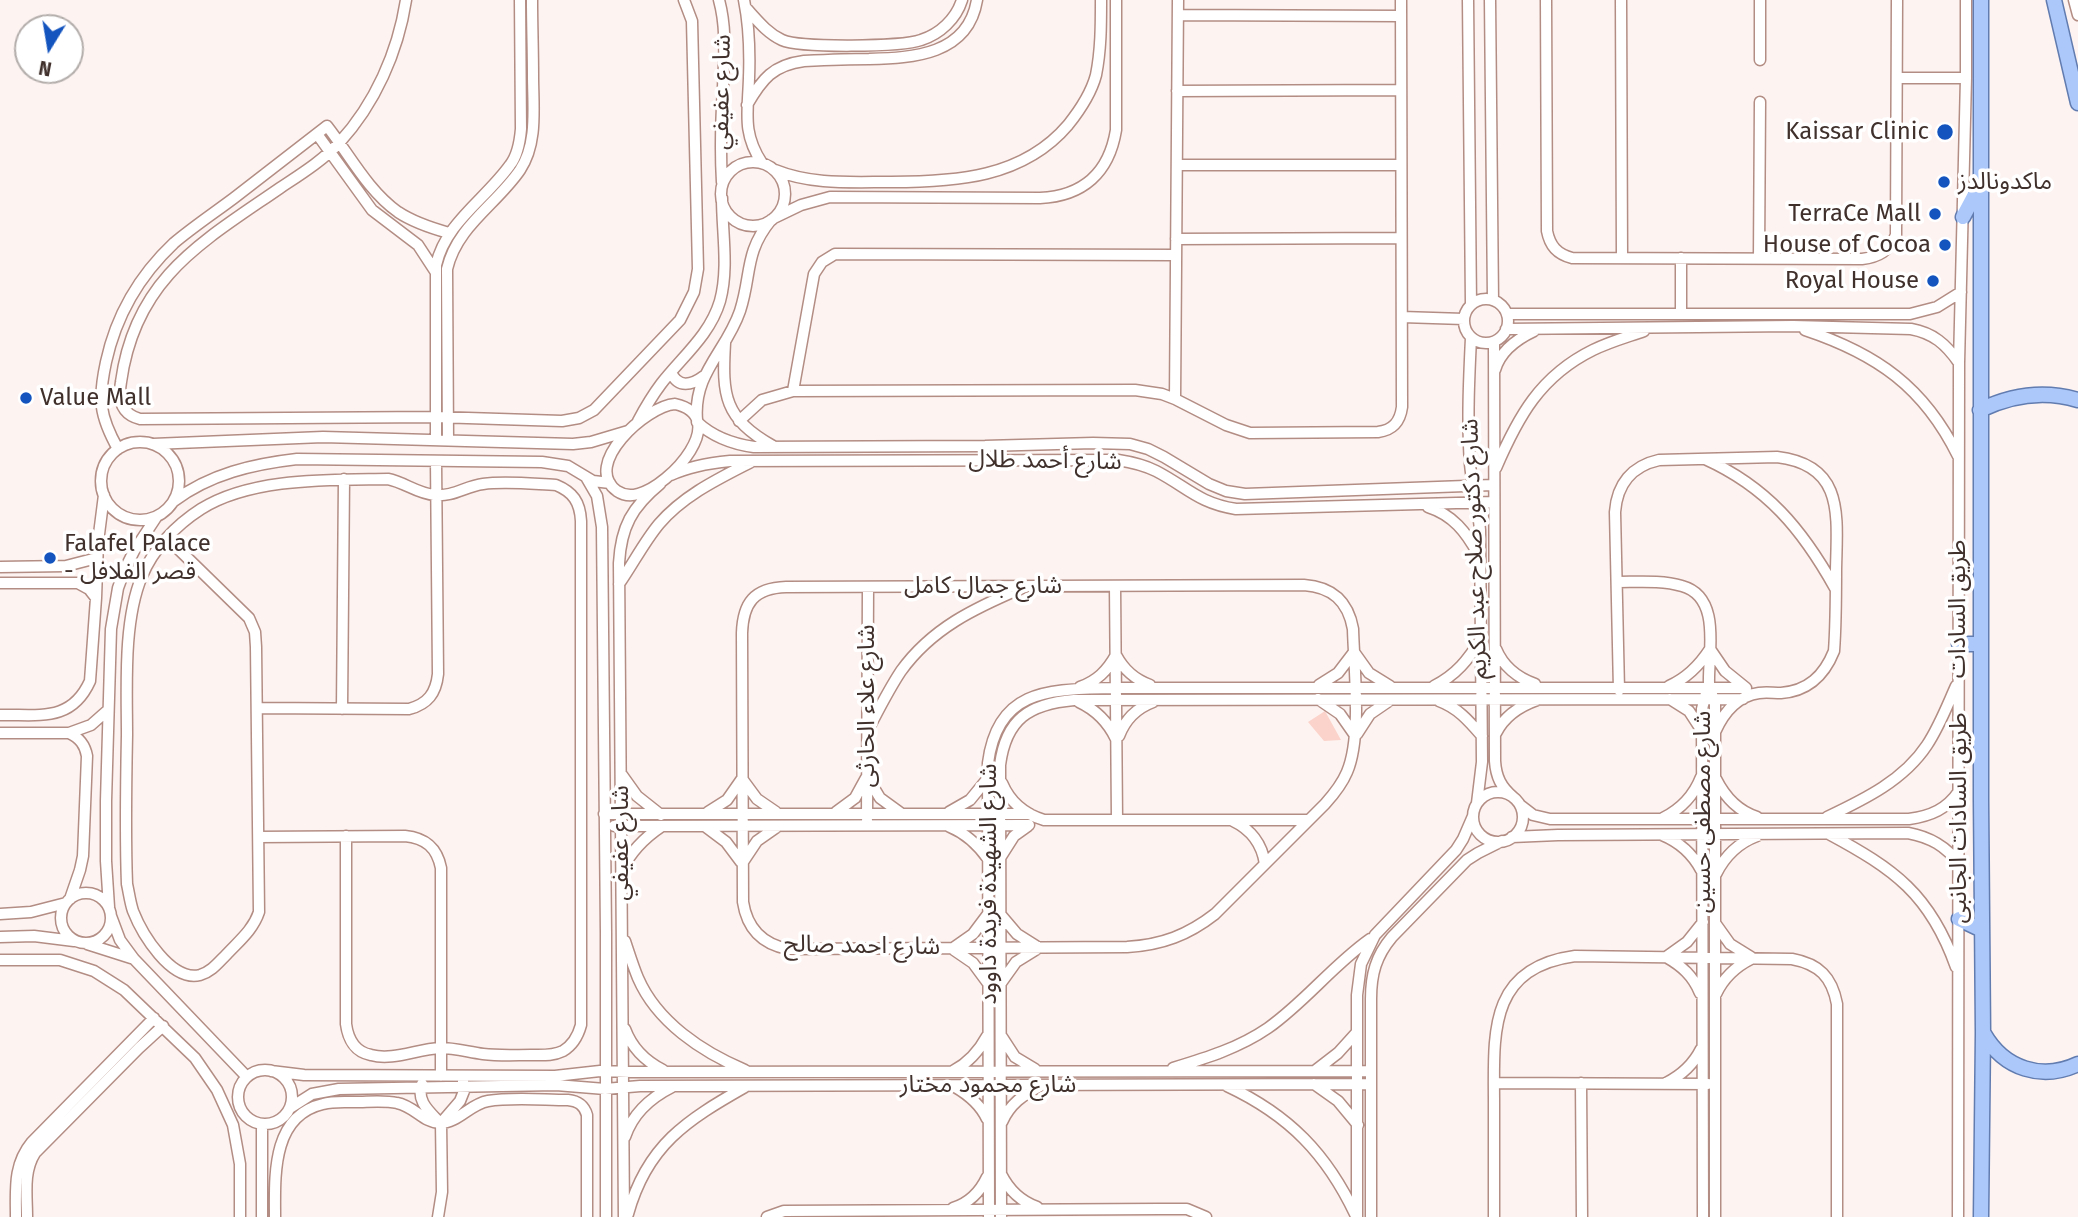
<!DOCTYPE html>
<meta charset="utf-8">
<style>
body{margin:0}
#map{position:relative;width:2078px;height:1217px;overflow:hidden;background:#fdf4f2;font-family:"Fira Sans",sans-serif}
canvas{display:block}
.north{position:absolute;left:14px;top:14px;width:70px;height:70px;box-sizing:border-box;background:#fff;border:2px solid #b3adab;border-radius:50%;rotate:191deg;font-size:19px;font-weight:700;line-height:28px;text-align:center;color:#41312d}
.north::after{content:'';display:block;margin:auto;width:24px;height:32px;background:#1354bf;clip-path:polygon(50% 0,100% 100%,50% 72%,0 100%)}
</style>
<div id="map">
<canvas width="2078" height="1217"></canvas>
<div class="north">N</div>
</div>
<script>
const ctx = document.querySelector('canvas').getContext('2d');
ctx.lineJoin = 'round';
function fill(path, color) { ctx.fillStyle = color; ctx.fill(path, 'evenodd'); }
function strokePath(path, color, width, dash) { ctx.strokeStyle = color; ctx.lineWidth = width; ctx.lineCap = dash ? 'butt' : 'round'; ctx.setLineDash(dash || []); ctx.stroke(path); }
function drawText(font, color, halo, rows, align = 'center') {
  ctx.font = font + ' "Fira Sans","Noto Sans Arabic",sans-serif'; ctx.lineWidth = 7; ctx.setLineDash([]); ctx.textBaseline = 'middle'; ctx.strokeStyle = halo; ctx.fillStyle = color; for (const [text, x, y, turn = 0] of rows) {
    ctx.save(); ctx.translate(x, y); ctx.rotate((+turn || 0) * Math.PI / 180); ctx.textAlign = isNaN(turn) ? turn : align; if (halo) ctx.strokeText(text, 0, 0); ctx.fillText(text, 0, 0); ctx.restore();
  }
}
fill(new Path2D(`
 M1325,711l16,29 -17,1 -16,-19z`), '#fbd3ca');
const minor = new Path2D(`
 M406,0c-8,52 -31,104 -67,143 -17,18 -38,31 -59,45 -78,54 -145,90 -159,194 -3,17 0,32 19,37l296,-2 126,4 17,-3 15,-8 86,-90 14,-28 4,-23 -6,-248 -8,-21
 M719,0c8,29 5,58 4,88 -2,32 -3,62 -1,94
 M744,0c5,25 6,52 5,78 -1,34 -7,55 13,85
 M1468,0l3,304
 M1490,0l3,300
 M1546,0l1,231c3,15 10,23 25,27l290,1c17,-2 27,-8 34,-24l1,-235
 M1621,0l1,258
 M1760,0v60
 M2074,0l4,15
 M746,8c11,12 21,25 36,32 18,8 120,7 139,0 19,-6 35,-21 41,-40
 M1178,15l223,1
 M1897,78h69
 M1177,91l224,-1
 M747,105c15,-26 26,-40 57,-44 21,-1 43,-2 65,-2 44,-1 99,-4 108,-59
 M317,134l55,76 46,35 17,26
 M721 194a32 32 0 1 1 64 0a32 32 0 1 1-64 0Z
 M1177,165h224
 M775,170c37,15 76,12 116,12 64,0 132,-4 177,-57 12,-15 23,-31 28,-50 5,-25 5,-50 5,-75
 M774,218l27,-13 29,-8 210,1c43,-2 69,-25 76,-68v-130
 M1176,239l225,-1
 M1681,258v56
 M1759,258l1,-156
 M1464 321a22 22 0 1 1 44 0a22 22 0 1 1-44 0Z
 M1507,314h403l27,-7 24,-15
 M1402,317l62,2
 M1506,329l287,-3 118,3c22,4 35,15 48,34
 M1805,330c72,24 119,57 153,126
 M1471,338c-2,41 -4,84 -1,126 2,22 8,43 10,66l2,232 -5,41
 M1494,342l1,419c1,16 6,26 18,36
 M725,343c-3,53 -1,75 48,103
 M1495,370c5,-18 22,-31 39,-39
 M671,372c7,17 21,13 33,4
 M793,391l21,-117 8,-12 13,-8 341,1
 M1175,399l3,-399
 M675,404c57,13 -4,82 -37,90 -7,2 -15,1 -21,-3 -36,-26 29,-85 58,-87z
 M697,420c-4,-47 29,-68 43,-109 12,-37 4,-58 31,-91
 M638,421c7,-13 14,-25 23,-37 21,-27 49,-49 59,-83 9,-33 2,-69 2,-103
 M739,421l23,-21 31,-9 342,-1 27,4 13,5 51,26 24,8 128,-1c15,-2 22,-10 24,-25l-1,-407
 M697,422c16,15 35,22 57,25l231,-1 108,-3 37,1 18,5 16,8 45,27 17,7 19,3 248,-9
 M436,440v-175c10,-43 49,-65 74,-100 8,-10 10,-24 11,-36l-1,-129
 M448,440l-1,-171c10,-43 49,-64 73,-99 18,-27 13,-63 13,-94 0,-26 -1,-51 -1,-76
 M101 481a39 39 0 1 1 78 0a39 39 0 1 1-78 0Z
 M153,444l170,-7 250,7 18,-2 37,-11
 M118,449c-19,-34 -20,-50 -12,-87 10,-46 34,-87 68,-119 19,-16 40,-30 60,-45 31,-24 62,-48 93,-72 22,28 41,65 71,86 15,10 33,16 51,21
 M1705,459c62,28 97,70 130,129
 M1496,468c22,-51 44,-92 97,-118 16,-8 34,-13 51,-19
 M671,475c19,-9 39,-12 59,-14l388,-1c13,2 26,5 38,11 31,16 42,32 80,38l257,-7
 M586,477l11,19 5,31 4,406v284
 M174,501c36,-27 79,-37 123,-42l245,3 26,4 25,15 17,2
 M1428,507c25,8 38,25 50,47
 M167,538l82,80 6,14 1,15 3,265c-6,18 -20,29 -33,43 -8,8 -15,17 -26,20 -29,7 -58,-41 -67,-64 -3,-9 -4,-18 -6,-27 -2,-50 -1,-100 0,-149 0,-48 -4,-114 15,-159 11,-27 34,-51 59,-67 51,-32 129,-29 187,-30 16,3 30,15 47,16 18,2 31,-9 48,-11 23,-3 50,0 73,1 17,7 24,17 25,36v504c-3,11 -8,20 -18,26 -10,5 -21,4 -32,4 -16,0 -32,1 -48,-1 -15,-2 -28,-6 -43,-6 -23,1 -47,13 -69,7 -16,-3 -23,-16 -25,-31v-188
 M0,567l66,-1 31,-8
 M1617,582c21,0 45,-2 65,4 40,11 26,67 27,97 0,7 5,14 6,21v513
 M0,583h78l11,6 7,9
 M619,584c14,-20 25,-42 40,-60 25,-29 59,-45 92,-62
 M1304,585c28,2 44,16 49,44 1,39 9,108 -6,143 -5,12 -13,22 -22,32l-110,110c-27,21 -53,31 -88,33l-339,2c-26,-5 -41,-21 -45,-47l-1,-269c1,-30 12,-45 44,-46z
 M1115,586l2,234
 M1496,649c7,17 22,29 39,35
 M1116,655c8,15 18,24 34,30
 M1319,685l19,-12 16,-21 15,21 21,13
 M1434,686c22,-11 34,-26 47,-47
 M1669,686c18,-8 30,-20 41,-37l15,22 21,17
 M1080,687c17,-6 27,-16 36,-32
 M1619,690l-4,-178c2,-28 17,-46 44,-52l118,-3c68,8 60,59 59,113 0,27 0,54 -2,81 -10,25 -26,40 -53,42 -8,0 -15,-1 -22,0 -22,3 -36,21 -44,39
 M1318,699l22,15 14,20
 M1670,699l19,12 13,20
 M1439,701c19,7 30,20 43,35
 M1079,702c17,8 29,20 37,37
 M257,708l152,1c19,-5 27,-16 29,-35l-2,-213
 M342,709l2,-230
 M0,715c38,-1 71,8 90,-34l6,-83 2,-56 6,-47
 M869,728c10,-19 20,-39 32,-57 31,-43 74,-63 121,-83
 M0,733h69c11,5 16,12 18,23l-4,100 -3,14 -10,29
 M69,733l22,-8 17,-15
 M1496,733c8,-16 24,-27 41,-33
 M1357,734l13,-20 19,-13
 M1119,736c6,-16 18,-28 34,-34
 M622,775l15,21 24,19
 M868,778l12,20 22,16
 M1716,779c9,18 22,32 41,38
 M743,780l14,19 19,13
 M1002,783c8,19 22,31 42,37h265
 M1473 817a25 25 0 1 1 50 0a25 25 0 1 1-50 0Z
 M1520,805l13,10 17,4h359c22,-3 38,-10 50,-28
 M708,812l19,-12 14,-20
 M836,812l19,-14 11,-20
 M949,812l21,-12 18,-22
 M604,814h426
 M1827,817c38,-18 77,-37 100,-72 12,-18 20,-39 29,-59
 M1663,818c18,-9 31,-23 38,-41
 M867,819l1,-232
 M1233,821c19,9 29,23 32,43
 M614,826l415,-1
 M706,827l20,15 15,20
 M950,827c17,7 28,18 38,32
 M1829,834c65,35 101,60 127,133
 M1662,835c17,7 30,18 39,35
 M259,837l146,-1c21,2 32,12 36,32v208
 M1512,837l46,-2 350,-2c22,4 38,13 51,31
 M1000,858l14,-22 14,-10
 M743,862l14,-21 20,-14
 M622,870c9,-19 22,-32 40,-44
 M1716,874c9,-18 22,-31 41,-38
 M61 918a25 25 0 1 1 50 0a25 25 0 1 1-50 0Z
 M109,907l-3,-46v-60l5,-172 7,-41 7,-19 9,-18 23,-35
 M0,914l31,-2 35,-9
 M1000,914l17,20 19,12
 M111,916l9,24 14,19 113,118
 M1715,923l15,21 21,13
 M0,937l34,-1 40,5
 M625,941c4,12 8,25 13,37 19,44 64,74 107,92
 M87,944l44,14
 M953,948l20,-14 15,-20
 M954,950l19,13 14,19
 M0,960h60l34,11 30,19 71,68 22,32 16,35 7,39v53
 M1001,983l15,-21 21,-13
 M1700,993c-7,-17 -18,-27 -34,-36l21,-15 16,-20
 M1716,994c8,-17 19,-27 35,-35
 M625,1029c7,19 20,32 38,41
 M1002,1037l13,20 20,12
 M1173,1068c33,-10 66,-20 95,-40 37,-26 65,-63 102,-89
 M1316,1070l22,-17 19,-21
 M238 1097a27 27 0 1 1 54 0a27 27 0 1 1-54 0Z
 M271,1071l33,4 251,1 45,-5 31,1 739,-1
 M953,1071c15,-8 26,-20 34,-35
 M1494,1083l214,1
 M1581,1083l1,134
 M1666,1083c16,-8 27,-18 35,-34
 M422,1084c-6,17 7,27 18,39
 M1314,1084l24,17 20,24
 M1227,1086c62,29 100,68 129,130
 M955,1087c14,8 25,17 32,32
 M290,1108l22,-14 27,-5 217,-4 49,4 35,-3 730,-2
 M1002,1122c8,-18 21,-27 38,-36
 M625,1137c8,-24 25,-39 47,-50
 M1001,1174c8,16 19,27 36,33
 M953,1208c16,-5 27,-16 34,-31
 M628,1214c19,-69 59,-94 117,-127
 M16,1217c0,-28 -3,-52 16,-75l122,-124
 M27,1217c0,-22 -4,-45 8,-64l104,-105 24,-22
 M262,1217v-93
 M275,1217c0,-40 -4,-101 48,-113 10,-3 21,-2 32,-2 13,0 29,-2 42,1 17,3 27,20 43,20 18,0 30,-19 48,-22 23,-4 56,-1 80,-1 10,1 16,5 19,15v102
 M438,1217l4,-25 -1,-69 19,-22 4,-10 -1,-10
 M624,1217l-5,-654c2,-36 13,-56 41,-79
 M767,1217l17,-6 376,-2h27l19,8
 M989,1217l-1,-454c10,-78 67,-73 128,-75h630
 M1001,1217l-1,-452c6,-46 29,-61 74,-65l669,-1
 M1357,1217v-222l4,-31 14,-29 81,-85 7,-11 10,-23
 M1371,1217v-218c0,-25 5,-43 21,-62l75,-77 11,-7 24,-12
 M1494,1217c0,-38 0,-75 0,-113 0,-69 -7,-136 81,-148l217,3c27,5 40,18 45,45v213
 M1703,1217l-1,-508 4,-16
 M1958,1217l1,-854 7,-285v-78`);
const major = new Path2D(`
 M1981,0v800l2,233 -2,184
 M2054,0l24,103
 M1963,217l17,-32
 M1980,410c31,-15 65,-20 98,-10
 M1959,644h21
 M1959,919l23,11
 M1984,1034c20,35 58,47 94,30`);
strokePath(minor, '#b38d84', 13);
strokePath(major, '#627cb0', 17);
strokePath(minor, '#fff', 10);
strokePath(major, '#acc8fa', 14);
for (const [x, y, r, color] of [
 [1945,132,9,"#1354bf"],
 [1944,182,7,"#1354bf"],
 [1935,214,7,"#1354bf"],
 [1945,245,7,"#1354bf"],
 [1933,281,7,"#1354bf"],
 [26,398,7,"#1354bf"],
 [50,558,7,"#1354bf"]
]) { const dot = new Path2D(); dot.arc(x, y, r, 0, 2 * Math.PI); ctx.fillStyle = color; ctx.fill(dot); strokePath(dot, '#fff', 2.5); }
drawText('24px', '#41312d', '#fff', [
 ["شارع عفيفي",722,92,-89],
 ["شارع أحمد طلال",1045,461,1],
 ["شارع دكتور صلاح عبد الكريم",1475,549,-92],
 ["شارع جمال كامل",983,586],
 ["طريق السادات",1958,609,-90],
 ["شارع علاء الحارثى",867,706,-90],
 ["شارع مصطفى حسين",1703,812,-90],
 ["طريق السادات الجانبى",1959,818,-90],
 ["شارع عفيفي",621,843,-90],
 ["شارع الشهيدة فريدة داوود",989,884,-90],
 ["شارع احمد صالح",862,946,1],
 ["شارع محمود مختار",988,1085]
]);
drawText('24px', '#41312d', '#fff', [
 ["Kaissar Clinic",1929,132],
 ["ماكدونالدز",1958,182,"left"],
 ["TerraCe Mall",1921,214],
 ["House of Cocoa",1931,245],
 ["Royal House",1919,281],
 ["Value Mall",40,398,"left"],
 ["Falafel Palace",64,544,"left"],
 ["- قصر الفلافل",64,572,"left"]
], 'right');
</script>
